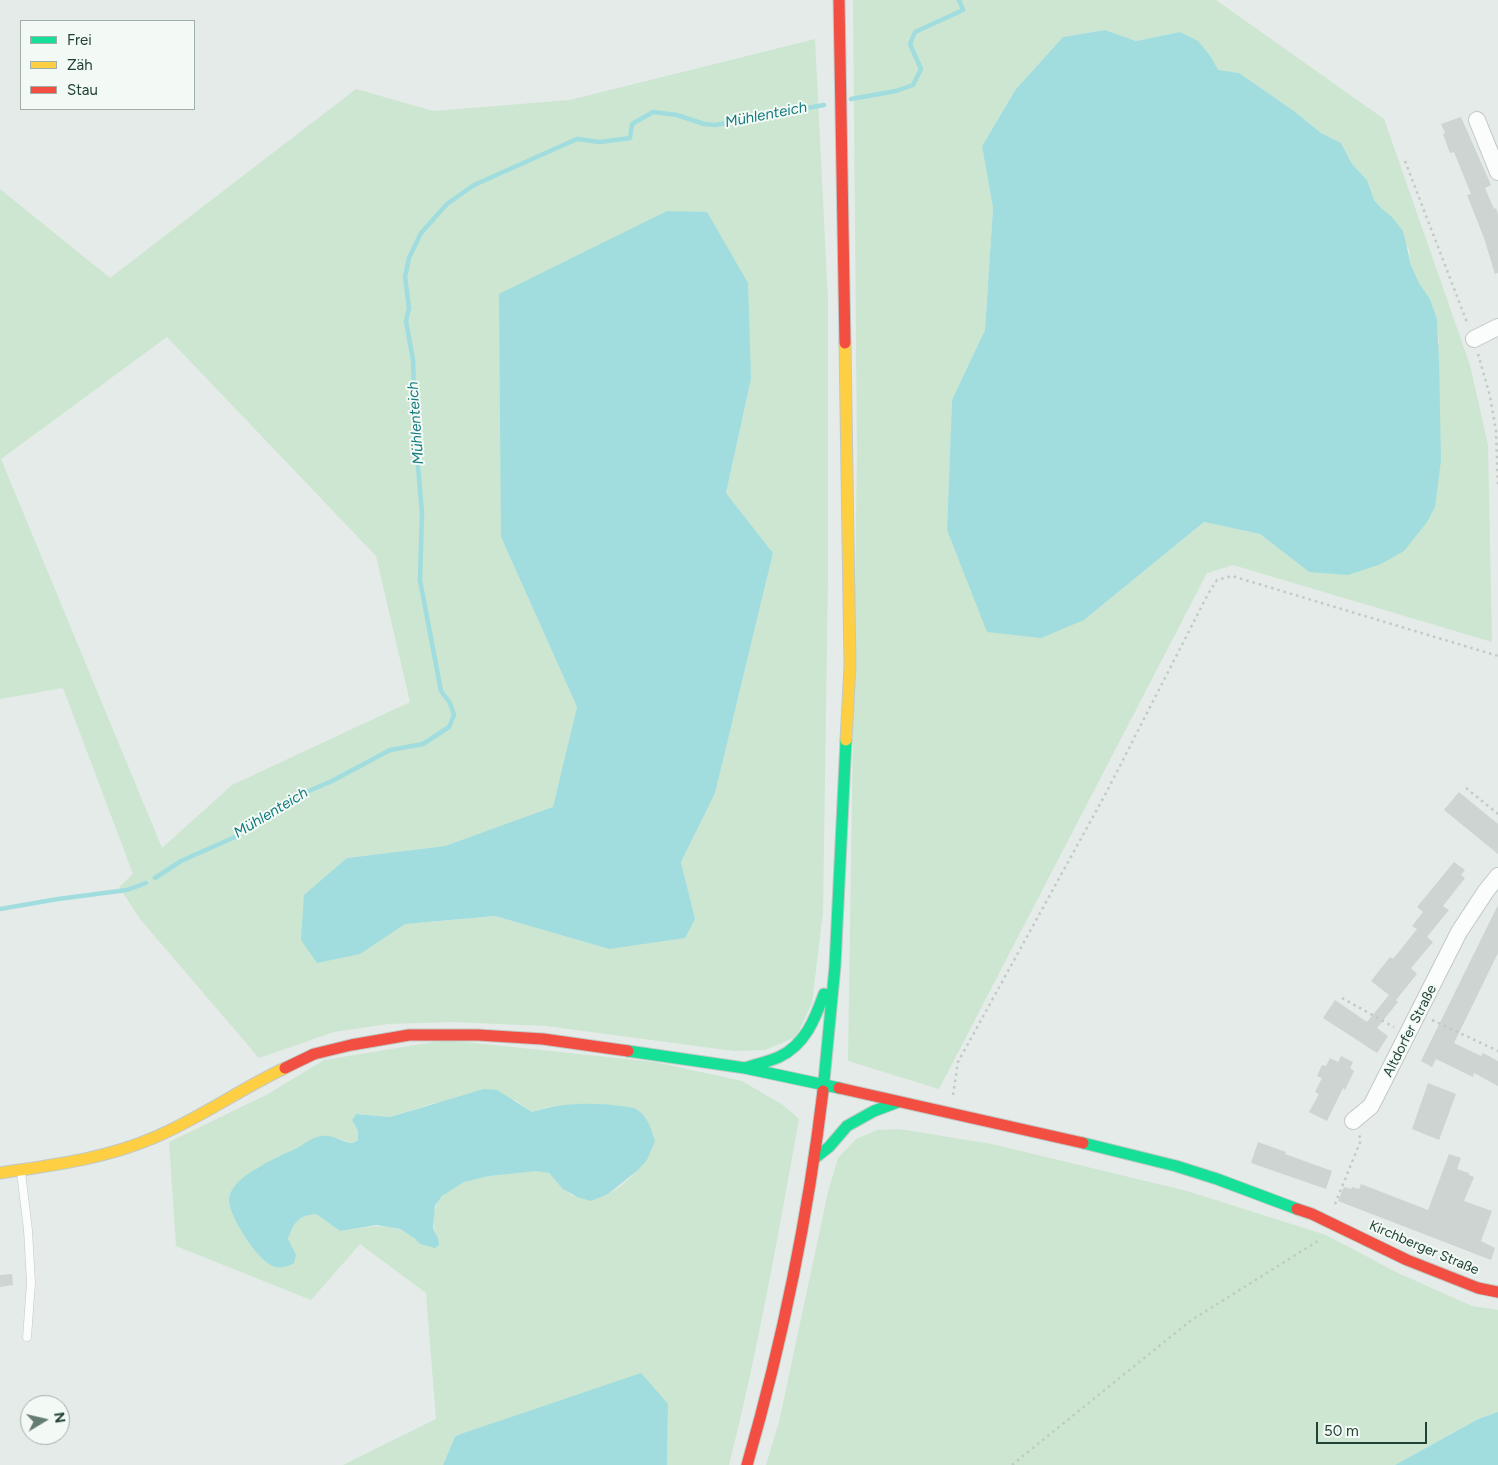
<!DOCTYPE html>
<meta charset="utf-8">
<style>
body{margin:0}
#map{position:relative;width:1498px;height:1465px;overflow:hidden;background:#e5ebe8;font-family:Figtree,sans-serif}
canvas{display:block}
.legend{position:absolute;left:20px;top:20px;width:175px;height:90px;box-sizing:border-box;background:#f3faf6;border:1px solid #9fb0a8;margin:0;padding:6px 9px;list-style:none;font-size:15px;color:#204134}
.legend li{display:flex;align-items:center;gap:10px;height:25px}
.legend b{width:25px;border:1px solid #9fb0a8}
.north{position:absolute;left:20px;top:1395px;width:50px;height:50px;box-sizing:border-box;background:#f3faf6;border:1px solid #9fb0a8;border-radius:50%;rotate:81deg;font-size:14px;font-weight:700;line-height:20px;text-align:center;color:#204134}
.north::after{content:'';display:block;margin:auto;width:18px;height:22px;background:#657c73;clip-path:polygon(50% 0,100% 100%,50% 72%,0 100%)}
.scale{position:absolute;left:1316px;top:1422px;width:111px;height:22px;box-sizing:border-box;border:2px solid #204134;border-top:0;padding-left:6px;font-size:15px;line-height:18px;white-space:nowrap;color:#204134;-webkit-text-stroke:4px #f3faf6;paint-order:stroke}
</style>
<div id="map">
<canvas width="1498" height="1465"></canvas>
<ul class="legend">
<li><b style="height:6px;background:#16e098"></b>Frei</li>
<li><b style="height:6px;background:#ffcf43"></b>Zäh</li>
<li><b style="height:6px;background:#f24e42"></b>Stau</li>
</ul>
<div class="north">N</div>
<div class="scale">50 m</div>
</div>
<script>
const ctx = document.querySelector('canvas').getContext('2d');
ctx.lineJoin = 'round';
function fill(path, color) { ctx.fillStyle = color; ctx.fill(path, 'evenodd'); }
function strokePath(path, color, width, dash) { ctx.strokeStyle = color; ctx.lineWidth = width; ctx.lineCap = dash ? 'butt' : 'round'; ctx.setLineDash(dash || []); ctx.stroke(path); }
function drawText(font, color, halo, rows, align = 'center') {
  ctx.font = font + ' Figtree,sans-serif'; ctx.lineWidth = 4; ctx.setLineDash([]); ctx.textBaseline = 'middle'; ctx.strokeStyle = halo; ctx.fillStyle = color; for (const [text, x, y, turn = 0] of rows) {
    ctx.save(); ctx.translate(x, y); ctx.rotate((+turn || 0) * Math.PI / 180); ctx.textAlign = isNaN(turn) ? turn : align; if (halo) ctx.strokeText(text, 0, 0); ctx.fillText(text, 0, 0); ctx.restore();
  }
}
fill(new Path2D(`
 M853,0h363l168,119 86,246 18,80 4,197 -259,-77 -26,8 -268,516 -91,-28 9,-606zM1105,30l31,11 44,-9 31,25 7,14 21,2 55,38 27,22 20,10 11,21 15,16 7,20 8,10 9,6 18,34 2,15 8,18 11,16 7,20 2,24 -130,229 -49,-38 -56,-12 -120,98 -96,12 -41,-102 5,-130 33,-70 8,-123 -11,-61 34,-57 47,-52z
 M815,39l13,262v275l-5,336 -11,91 -16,34 -31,13 -31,1 -188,-25 -94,-4 -64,2 -54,8 -75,26 -119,-139 -21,-32 14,-13 -70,-186 -63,11v-510l110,89 246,-189 77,22 137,-11zM167,337l209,219 34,146 -178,83 -70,63 -161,-389zM751,379l-25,114 47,60 -58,239 -34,70 14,57 -86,30 -114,-33 -90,8 -58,-66 98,-12 108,-38 24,-101 -76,-170z
 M446,1040l209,22 87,19 41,24 16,14c-21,116 -41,232 -70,346h-62l1,-61 -213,31 -12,30h-100l93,-46 -10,-126 -66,-49 -49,56 -135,-54 -7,-104 99,-48 56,-34zM515,1100l17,12 16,-5 55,-3 44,56c-9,10 -27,30 -40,34 -8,2 -18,2 -27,3 -15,1 -21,-20 -32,-24 -11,-4 -24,-1 -34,0 -29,3 -76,7 -80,43 -1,9 0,14 4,22l-18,6c-25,-26 -49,-17 -80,-13l-24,-17c-18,2 -22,8 -28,25l-33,-70 66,-33 17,2 13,5 7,-3v-9l-6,-11 4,-6 34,3 44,-14z
 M899,1129l93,15 195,47 139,44 72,38 74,33 26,4v102l-21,7 -82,46h-629l13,-43 49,-230 10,-34 18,-19 21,-9z`), '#cce6d1');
fill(new Path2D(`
 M1105,30l31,11 44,-9 18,9 13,16 7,13 21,3 55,38 27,22 20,10 11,21 15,16 7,20 8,9 9,7 12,15 8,34 8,18 11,16 7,20 2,41 2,100 -6,47 -8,15 -23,29 -23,13 -33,11 -39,-3 -49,-38 -56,-12 -120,98 -43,18 -54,-6 -40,-102 5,-130 33,-70 8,-122 -11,-62 34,-57 47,-52z
 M667,211l40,1 41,71 3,96 -25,114 47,60 -58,240 -34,69 14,57 -10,19 -76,11 -114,-33 -90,8 -45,30 -43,9 -16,-23 3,-45 43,-37 98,-12 108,-39 24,-100 -76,-170 -2,-243z
 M484,1089l13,1 35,22c29,-9 59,-10 88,-6 5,1 12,1 16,3 12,7 15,20 19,32l-8,19 -9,10 -30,24 -17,7 -14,-4 -14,-8 -14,-16 -13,-2 -47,5 -25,6 -22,14 -7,10 -2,22 5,10 1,7 -4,3 -15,-4 -6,-6 -14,-9 -23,-4 -37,6 -24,-17c-18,2 -22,8 -28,25l8,16 -2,8c-5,3 -11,5 -18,4 -17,-3 -47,-51 -47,-67 1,-24 50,-43 68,-52 7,-4 16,-11 24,-12 11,-2 22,6 30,7 2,0 5,-2 7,-3v-9l-6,-11 4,-6 34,3z
 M641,1373l27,31 -1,61h-224l12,-29z
 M1498,1412v53h-103l83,-46z`), '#a1ddde');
strokePath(new Path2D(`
 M851,99l45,-8 17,-6 8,-16 -11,-25 5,-12 48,-22 -4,-10
 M155,878l26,-17 54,-24 55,-38 42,-18 58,-31 33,-6 26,-17 5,-12 -4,-12 -9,-12 -21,-111 2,-67 -6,-69 -3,-84 -7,-39 3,-13 -4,-31 4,-19 12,-25 26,-29 27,-19 103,-46 23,3 30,-4 2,-14 21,-12 24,3 27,9 11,1 109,-20
 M0,909l58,-10 69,-9 19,-7`), '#a1ddde', 4.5);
fill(new Path2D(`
 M1461,117l30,68 -6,3 9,21 2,-1 2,6v59l-3,1 -11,-36 -17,-43 4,-1 -17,-42 -4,1 -7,-19 2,-1 -4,-9z
 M1459,792l39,32v30l-54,-44z
 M1454,862l11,8 -4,5 4,3 -22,28 6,4 -22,27 6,5 -22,26 6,6 -21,26 2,2 -21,26 11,8 -11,17 -54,-35 12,-18 32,22 22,-27 -18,-14 19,-24 3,2 24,-30 -5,-3 11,-14 -6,-5z
 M1498,905v48l-44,90 27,13 2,-3 15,8v25l-24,-13 -1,4 -37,-18 -4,8 -11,-6z
 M1341,1056l12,6 -3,6 4,3 -9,19 -2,-2 -16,33 -18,-9 10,-18 -4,-2 7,-14 -5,-2 5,-11 4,1 4,-8 8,4z
 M1428,1083l28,11 -17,46 -27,-11z
 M1258,1142l28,10 -1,2 47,17 -6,18 -75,-26z
 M1449,1154l12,4 -4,11 12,4v2l5,2 -10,24 28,10 -11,30 14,7 -4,12 -153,-59 6,-14 7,2 1,-2 7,2 2,-5 67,26z
 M12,1274l1,11 -13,2v-12z`), '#cdd4d1');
const lane = new Path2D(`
 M21,1172l7,58 3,53 -4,54`);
const street = new Path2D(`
 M1477,120l21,52
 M1474,339l24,-12
 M1353,1121l18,-15 88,-174 27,-41 12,-15`);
const fast = new Path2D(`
 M628,1051l117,17 94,20
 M745,1068c11,-4 23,-6 34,-11 26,-12 36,-38 45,-63
 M823,1091l12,-125 11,-226
 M1083,1143l93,23 41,13 80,30
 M815,1158l14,-11 18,-21 27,-15 24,-9`);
const slow = new Path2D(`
 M845,343l5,323 -4,74
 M0,1173c52,-8 104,-14 153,-35 46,-19 87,-49 132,-70`);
const jam = new Path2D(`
 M839,0l6,343
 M285,1068l29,-14 37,-9 58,-10h69l65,4 85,12
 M839,1088l244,55
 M1297,1209l15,5 95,46 71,28 20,4
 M747,1465c35,-122 61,-248 76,-374`);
strokePath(lane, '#c2c8c5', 9);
strokePath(street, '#c2c8c5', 18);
strokePath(fast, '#c0c9c5', 13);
strokePath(slow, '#c0c9c5', 13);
strokePath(jam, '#c0c9c5', 13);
strokePath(new Path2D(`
 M1405,161l63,164
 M1478,354l12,42 6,35 2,55
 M1466,788l32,26
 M1342,998l52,29
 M1432,1020l66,31
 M953,1095l5,-33 147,-267 103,-201 9,-14 15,-4 266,80
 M1335,1204l26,-64 -2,-5
 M1012,1465l178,-144 131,-82`), '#c1cbc6', 2.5, [2.5, 4]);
strokePath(lane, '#fbfcfc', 8);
strokePath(street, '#fbfcfc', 16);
strokePath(fast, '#16e098', 11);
strokePath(slow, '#ffcf43', 11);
strokePath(jam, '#f24e42', 11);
drawText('14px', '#204134', '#f3faf6', [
 ["Altdorfer Straße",1410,1031,-63],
 ["Kirchberger Straße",1424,1248,23]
]);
drawText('italic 15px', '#137a7e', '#f3faf6', [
 ["Mühlenteich",766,115,-11],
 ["Mühlenteich",416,423,-94],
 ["Mühlenteich",271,813,-31]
]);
</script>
